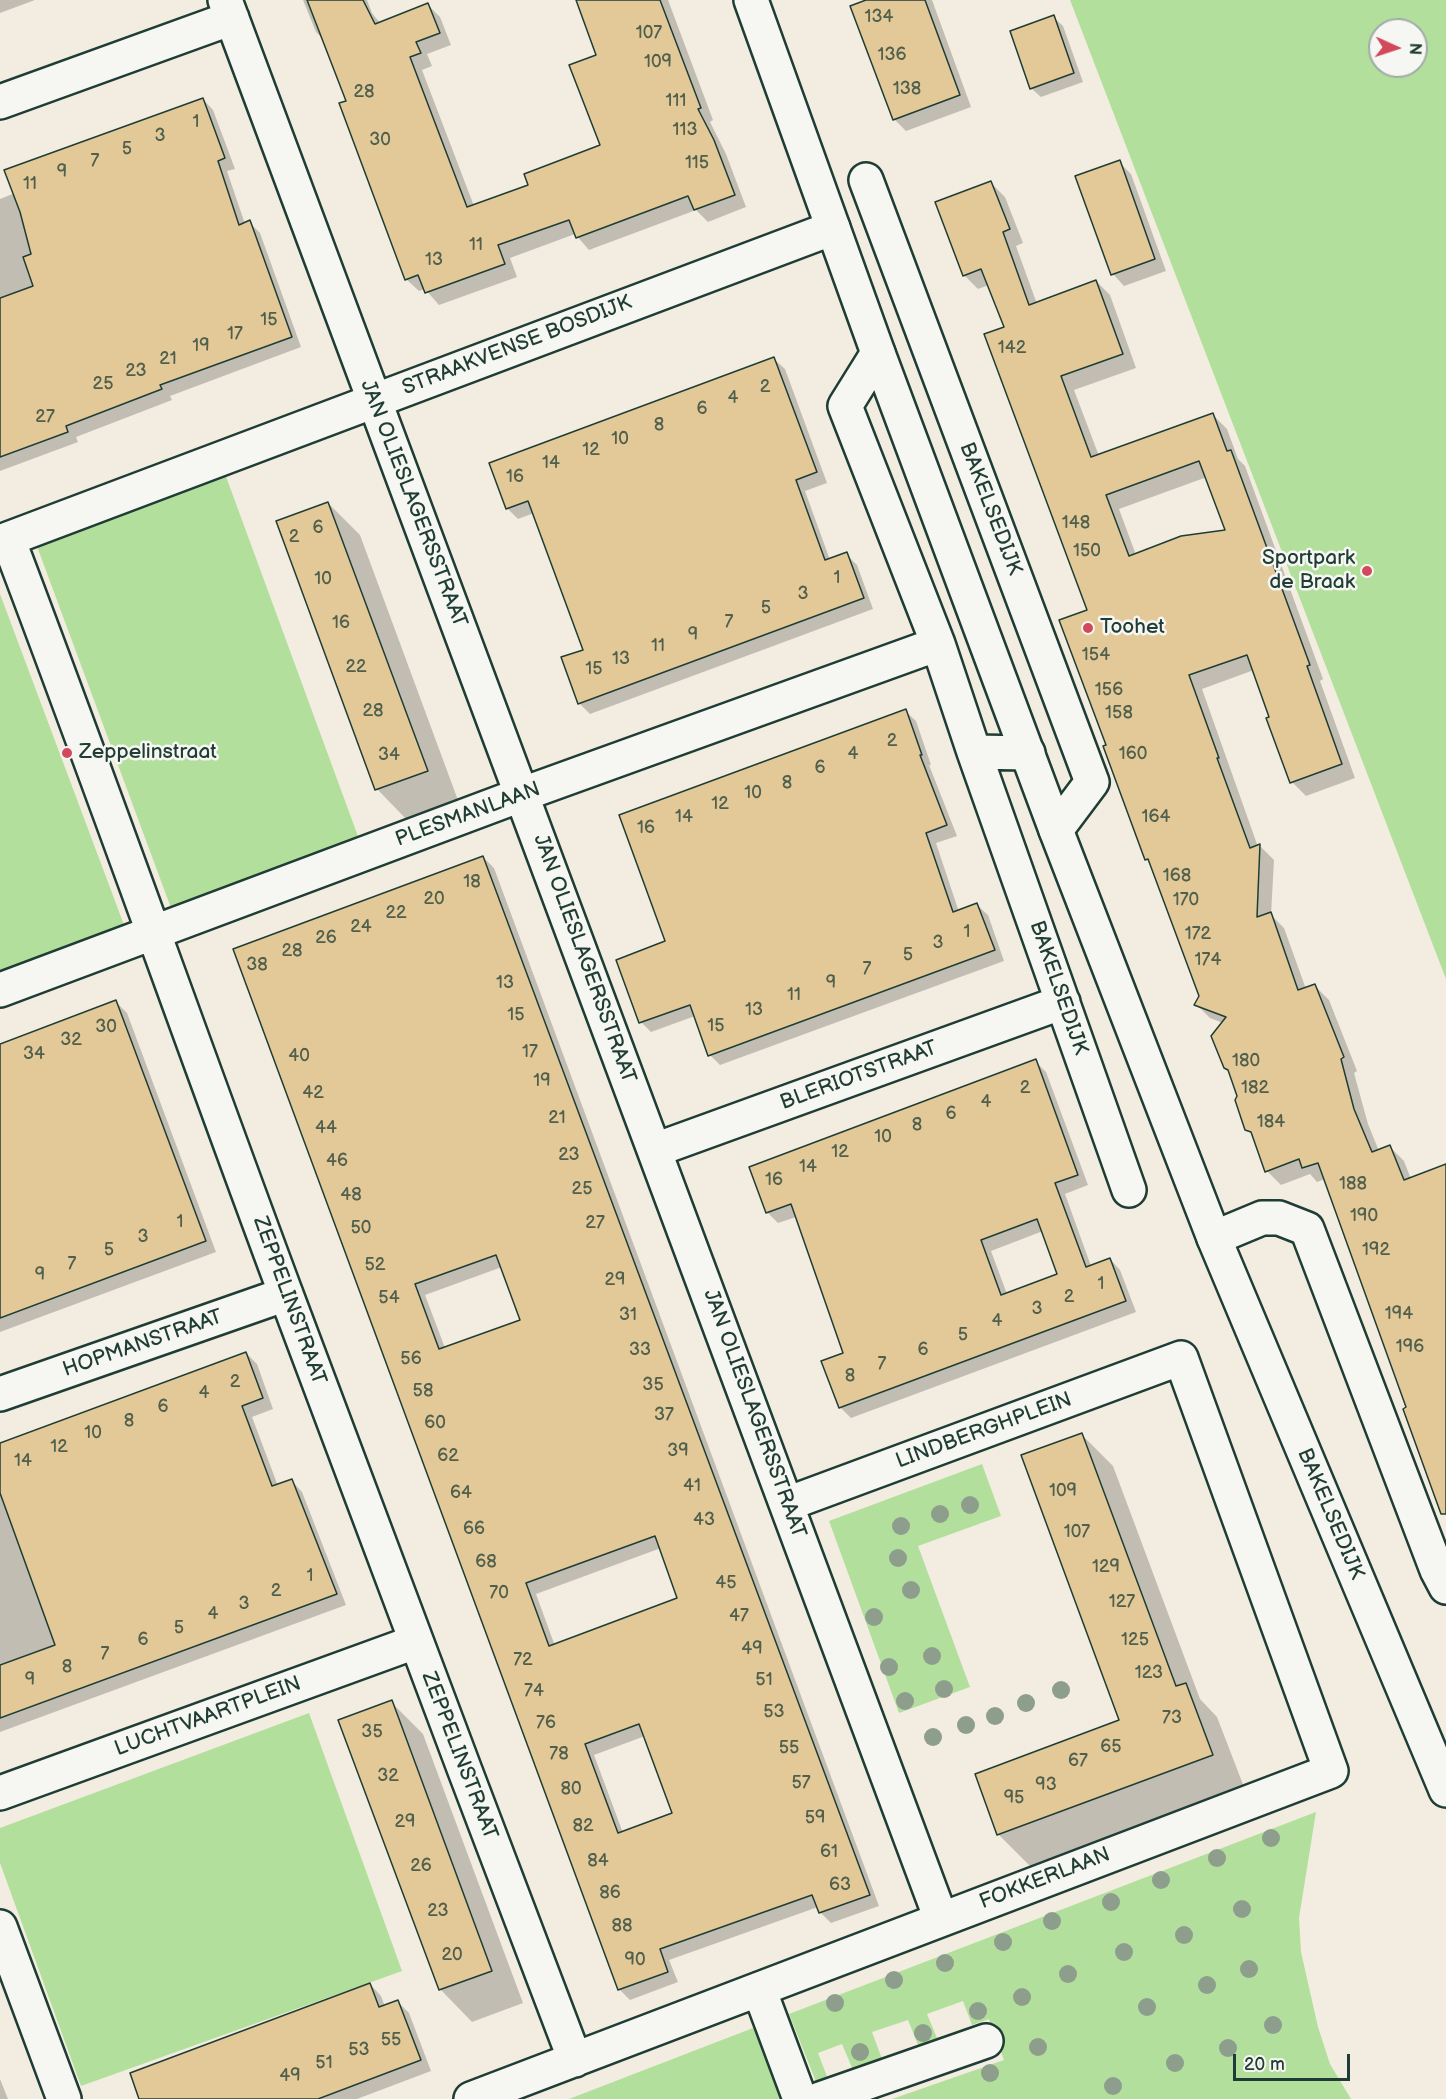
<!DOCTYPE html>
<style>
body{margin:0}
#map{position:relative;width:1446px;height:2099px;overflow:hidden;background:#f2ede0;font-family:"Balsamiq Sans",sans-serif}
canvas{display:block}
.north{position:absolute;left:1368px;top:18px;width:60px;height:60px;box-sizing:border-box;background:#f6f6f2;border:2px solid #a0aca6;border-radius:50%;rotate:93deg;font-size:16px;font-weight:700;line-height:24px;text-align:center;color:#1f3d34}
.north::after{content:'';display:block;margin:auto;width:21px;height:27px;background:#d1495b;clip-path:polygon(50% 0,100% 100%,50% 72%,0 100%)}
.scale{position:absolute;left:1233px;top:2054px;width:117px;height:27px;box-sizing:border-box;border:3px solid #1f3d34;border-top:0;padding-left:8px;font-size:18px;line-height:21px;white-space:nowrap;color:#1f3d34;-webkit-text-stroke:4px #f6f6f2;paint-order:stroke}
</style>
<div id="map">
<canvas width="1446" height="2099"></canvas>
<div class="north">N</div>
<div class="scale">20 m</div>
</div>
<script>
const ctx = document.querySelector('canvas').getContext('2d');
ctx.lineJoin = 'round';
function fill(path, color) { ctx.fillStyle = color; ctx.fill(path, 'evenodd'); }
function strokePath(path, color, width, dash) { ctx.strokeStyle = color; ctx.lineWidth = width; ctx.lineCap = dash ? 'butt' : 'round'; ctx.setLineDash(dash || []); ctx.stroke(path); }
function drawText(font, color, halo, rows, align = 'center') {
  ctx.font = font + ' "Balsamiq Sans",sans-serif'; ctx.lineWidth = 5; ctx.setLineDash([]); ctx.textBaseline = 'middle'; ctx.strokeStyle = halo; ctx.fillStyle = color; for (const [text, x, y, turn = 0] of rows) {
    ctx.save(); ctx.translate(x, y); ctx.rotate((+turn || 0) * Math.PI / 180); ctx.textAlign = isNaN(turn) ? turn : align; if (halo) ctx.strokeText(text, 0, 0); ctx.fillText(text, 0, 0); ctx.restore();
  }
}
fill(new Path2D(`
 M1070,0h376v979zM1380,30h36v36h-36z
 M224,471l135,368 -188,69 -136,-367z
 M0,594l124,331 -124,46z
 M982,1464l19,52 -83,30 52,141 -71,26 -70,-192z
 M309,1713l93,258 -321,115 -81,-223v-35z
 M1316,1812l-17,106 2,34 17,75 12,37 21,35h-459l112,-39 -15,-41 -17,6 -9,-24 -36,13 10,24 -19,7 -10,-25 -36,12 10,27 -29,11 -11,-26 -24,9 10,26 -11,5 -28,-70z
 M753,2028l32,71h-216z`), '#b3df9d');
fill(new Path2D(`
 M0,0h35l-35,13z
 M303,0h64l5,13 8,10 48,-18 12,12 11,28 -24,9 5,12 -10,4 52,136 56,-20 72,-40 -4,-90 -21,-56h91l45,120 -3,2 16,32 20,53 -38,15 -12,-12 -107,40 -14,-16 -65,24 7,19 -78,28 -14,-16 -6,2 -13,-12 -58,-177 -24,-62 -8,-8z
 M871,0h61l39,107 -65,24 -12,-12z
 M1053,17l10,9 20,56 -42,15 -10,-9z
 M203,99l10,11 22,59 -8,2 18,53 4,-2 11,11 41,114 -131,49 2,4 -96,37 2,5 -78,29v-272l15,-6z
 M1119,162l12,12 35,97 -42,15 -11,-12z
 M991,183l14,14 18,46 -7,3 21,58 59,-23 14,14 26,73 -62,22 25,66 114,-41 14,14 11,30 7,7 78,213 -3,2 35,97 -49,18 -14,-14 -38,-112 -52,19 56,158 2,-1 14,14 -3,55 13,13 22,61 9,-3 14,14 28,71 -3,2 14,51 11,27 11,-4 14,14 7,18 35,-13v341l-121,-328 -8,3 -7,-8 -29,11 -14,-14 -13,-35 -7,-7 -17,-56 -5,-5 -2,-45 -13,-5 -14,-14 5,-8 -49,-132 -6,-5 -38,-113 -20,-136 -82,-283 -17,-42 -11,4 -14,-14zM1207,477l20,54 -91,24 -17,-46z
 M774,359l11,10 42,114 -22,8 25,69 16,-6 11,11 16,44 -283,105 -11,-11 6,-52 -51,-138 -16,6 -11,-11z
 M328,503l32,32 99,268 -51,18 -31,-32z
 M905,711l11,10 15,44h-2l28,71 -21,7 23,69 18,-7 11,10 16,46 -284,104 -10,-10 -15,-39 -44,16 -10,-10 26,-80z
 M483,857l11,11 385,1038 -48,17 -11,-11 -2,-5 -149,53 9,22 -48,18 -11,-11 -384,-1039zM502,1267l20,54 -77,27 -20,-53zM661,1548l18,51 -124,47 -19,-52zM645,1736l28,78 -50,19 -29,-78z
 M116,1002l11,11 89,239 -216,80v-287z
 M1035,1061l11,11 42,113 -23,9 26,72 19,-7 10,11 16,42 -285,106 -11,-11 5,-53 -49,-137 -18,6 -11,-11zM1043,1231l16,44 -52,19 -16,-43z
 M246,1353l11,11 16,45 -21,8 26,69 14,-5 10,11 44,113 -346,127v-287z
 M1081,1434l32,32 87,233 17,18 27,70 -214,79 -32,-32 123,-113z
 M391,1702l32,32 100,269 -51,19 -31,-32 -101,-269z
 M370,1984l11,12 4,11 13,-5 11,11 22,58 -74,28h-216z
 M0,2079l8,20h-8z`), '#0003');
const building = new Path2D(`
 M307,0h56l12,24 53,-21 12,30 -24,9 5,11 -11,4 57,150 61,-22 -4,-11 76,-29 -31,-80 27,-10 -20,-55h84l41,108 -3,1 16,31 21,55 -41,15 -6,-14 -112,42 -7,-18 -71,25 7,19 -80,29 -7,-18 -13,5 -66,-177 7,-2z
 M866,0h59l35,95 -67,25 -43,-114z
 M1054,15l20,58 -44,16 -20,-58z
 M203,98l22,60 -7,3 21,64 11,-5 42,117 -132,48 2,4 -96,37 2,6 -68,25v-159l33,-12 -10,-29 8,-3 -11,-42 -16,-42z
 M1120,160l35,99 -44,16 -36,-99z
 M991,181l19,48 -7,3 26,73 67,-25 27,74 -62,22 30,81 122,-44 14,38 4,-1 79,215 -3,1 35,98 -52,19 -24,-65 3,-1 -22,-62 -58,20 30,83h-2l33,90 10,-4 -3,73 14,-5 27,78 17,-6 29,73 -3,2 13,50 18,43 18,-7 14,35 42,-16v350h-5l-38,-105 3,-2 -88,-244 -16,5 -3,-9 -34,13 -14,-40 -6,-2 -10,-30 2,-4 -9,-26 -4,-2 -13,-32 15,-19 -32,-12 5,-9 -51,-137 -3,1 -42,-114 3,-1 -47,-125 28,-10 -103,-276 20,-7 -23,-58 -18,7 -28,-74zM1199,461l26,69 -44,6 -52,20 -23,-61z
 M774,357l43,115 -21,8 29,80 22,-8 17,46 -286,106 -17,-47 22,-7 -55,-149 -22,8 -17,-46z
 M328,502l100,269 -53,19 -99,-269z
 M906,709l16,46h-2l27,70 -21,8 27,79 24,-9 18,47 -287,106 -18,-51 -51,18 -23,-63 49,-19 -46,-126z
 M483,856l387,1039 -51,18 -7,-18 -152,54 8,23 -50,18 -385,-1041zM496,1255l24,65 -81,29 -24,-65zM655,1536l22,62 -128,48 -23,-63zM639,1724l33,89 -54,20 -33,-89z
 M116,1000l90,241 -206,77v-274z
 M1036,1059l42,116 -23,8 31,84 24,-9 16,43 -287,107 -18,-47 22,-8 -52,-149 -25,9 -17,-46zM1037,1219l20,55 -56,21 -20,-55z
 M246,1352l17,46 -21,8 30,80 20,-7 45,115 -337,124v-53l55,-20 -55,-152v-50z
 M1082,1433l94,253 10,-3 27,72 -216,80 -22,-61 144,-54 -98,-265z
 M392,1700l100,271 -53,19 -101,-270z
 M370,1983l9,24 19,-7 23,60 -103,39h-179l-9,-26z`);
fill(building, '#e3c898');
strokePath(building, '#1f3d34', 1.5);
const minor = new Path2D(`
 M225,0l716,1919
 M0,102l232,-84
 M866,180l226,602 -36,48
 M878,353l-33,53 93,238 36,108 155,438
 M8,539c96,252 185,506 279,758 95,255 191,509 288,763
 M0,542l833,-314
 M974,752l54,1
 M0,990l523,-196 415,-150
 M655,1150l408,-148
 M1214,1238l48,-20h17l28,11 130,341 9,17
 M0,1394l286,-100
 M0,1793l415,-151
 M0,1927l64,172
 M759,1989l41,110
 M471,2099l860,-328 -150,-413 -394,146
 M820,2099l166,-58`);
const tertiary = new Path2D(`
 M751,0l127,353 178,477 158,408 232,552`);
strokePath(minor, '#1f3d34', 38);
strokePath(tertiary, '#1f3d34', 38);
strokePath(minor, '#f6f6f2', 33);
strokePath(tertiary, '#f6f6f2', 33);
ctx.fillStyle = '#8e9e8d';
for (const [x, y] of [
 [970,1505],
 [940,1514],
 [901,1526],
 [898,1558],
 [911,1590],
 [874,1617],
 [932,1656],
 [889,1667],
 [944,1689],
 [1061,1690],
 [905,1701],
 [1026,1703],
 [995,1716],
 [966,1725],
 [933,1737],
 [1271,1838],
 [1217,1858],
 [1161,1880],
 [1111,1902],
 [1242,1909],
 [1052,1921],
 [1184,1935],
 [1003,1942],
 [1124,1952],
 [945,1963],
 [1249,1969],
 [1068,1974],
 [894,1980],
 [1207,1985],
 [1022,1997],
 [835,2003],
 [1147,2007],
 [978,2011],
 [1273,2025],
 [923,2033],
 [1038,2047],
 [1228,2048],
 [860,2052],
 [1175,2063],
 [990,2073],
 [1113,2086]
]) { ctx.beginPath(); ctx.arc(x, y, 9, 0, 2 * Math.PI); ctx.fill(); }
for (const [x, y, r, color] of [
 [1367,571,6,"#d1495b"],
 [1088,628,6,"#d1495b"],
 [67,753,6,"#d1495b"]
]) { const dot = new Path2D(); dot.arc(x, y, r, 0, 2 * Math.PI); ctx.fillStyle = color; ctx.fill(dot); strokePath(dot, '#f6f6f2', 2); }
drawText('18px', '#50604d', null, [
 ["134",879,17],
 ["107",649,33],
 ["136",892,55],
 ["109",658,62],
 ["138",907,89],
 ["28",364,92],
 ["111",676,101],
 ["1",196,122],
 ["113",685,130],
 ["3",160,136],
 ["30",380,140],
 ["5",127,149],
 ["7",95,161],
 ["115",697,163],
 ["9",62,172],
 ["11",30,184],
 ["11",476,245],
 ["13",434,260],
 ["15",269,320],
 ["17",235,334],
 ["19",201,346],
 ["142",1012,348],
 ["21",168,359],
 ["23",136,371],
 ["25",103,384],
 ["2",765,387],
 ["4",733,398],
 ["6",702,409],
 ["27",45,417],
 ["8",659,425],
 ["10",620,439],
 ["12",591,450],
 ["14",551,463],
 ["16",515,477],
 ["148",1076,523],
 ["6",318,528],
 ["2",294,537],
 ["150",1087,551],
 ["1",837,578],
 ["10",323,579],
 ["3",803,594],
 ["5",766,608],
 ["7",729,622],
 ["16",341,623],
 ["9",693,635],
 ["11",658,646],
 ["154",1096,655],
 ["13",621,659],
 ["22",356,667],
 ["15",594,669],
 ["156",1109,690],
 ["28",373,711],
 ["158",1119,713],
 ["2",892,741],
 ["4",853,754],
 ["160",1133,754],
 ["34",389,755],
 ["6",820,768],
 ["8",787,783],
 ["10",753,793],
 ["12",720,804],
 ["14",684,817],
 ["164",1156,817],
 ["16",646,828],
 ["168",1177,876],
 ["18",472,882],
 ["20",434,899],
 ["170",1186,900],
 ["22",396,913],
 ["24",361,927],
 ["1",967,932],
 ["172",1198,934],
 ["26",326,938],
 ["3",938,943],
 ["28",292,951],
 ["5",908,955],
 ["174",1208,960],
 ["38",257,965],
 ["7",867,969],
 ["13",505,983],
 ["9",831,983],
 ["11",794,995],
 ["13",754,1010],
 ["15",516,1015],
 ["15",716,1026],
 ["30",106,1027],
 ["32",71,1040],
 ["17",530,1052],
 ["34",34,1054],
 ["40",299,1056],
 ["180",1246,1061],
 ["19",542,1081],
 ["2",1025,1088],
 ["182",1255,1088],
 ["42",313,1093],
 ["4",986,1102],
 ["6",951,1114],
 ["21",557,1118],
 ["184",1271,1122],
 ["8",917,1125],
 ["44",326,1128],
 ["10",883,1137],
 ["12",840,1152],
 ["23",569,1155],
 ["46",337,1161],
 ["14",808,1167],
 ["16",774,1180],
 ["188",1353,1184],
 ["25",582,1189],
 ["48",351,1195],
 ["190",1364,1216],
 ["1",180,1222],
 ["27",595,1223],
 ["50",361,1228],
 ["3",143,1237],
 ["5",109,1250],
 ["192",1376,1250],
 ["7",72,1264],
 ["52",375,1265],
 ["9",40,1275],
 ["29",615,1280],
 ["1",1101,1284],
 ["2",1069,1297],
 ["54",389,1298],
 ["3",1037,1309],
 ["194",1399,1314],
 ["31",628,1315],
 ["4",997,1321],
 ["5",963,1335],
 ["196",1410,1347],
 ["33",640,1350],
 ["6",923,1350],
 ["56",411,1359],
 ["7",882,1364],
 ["8",850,1376],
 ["2",235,1382],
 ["35",653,1385],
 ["58",423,1391],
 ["4",204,1393],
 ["6",163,1407],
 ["37",664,1415],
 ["8",129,1421],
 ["60",435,1423],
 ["10",93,1433],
 ["12",59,1447],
 ["39",678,1451],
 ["62",448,1456],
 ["14",23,1461],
 ["41",692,1486],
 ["109",1063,1491],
 ["64",461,1493],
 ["43",704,1520],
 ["66",474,1529],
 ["107",1077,1532],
 ["68",486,1562],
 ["129",1106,1567],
 ["1",310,1576],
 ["45",726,1583],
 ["2",276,1591],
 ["70",499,1593],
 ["127",1122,1602],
 ["3",244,1604],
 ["4",213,1614],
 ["47",739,1616],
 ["5",179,1628],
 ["6",143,1640],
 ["125",1135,1640],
 ["49",752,1649],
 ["7",105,1654],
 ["72",523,1660],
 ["8",67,1667],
 ["123",1149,1673],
 ["9",30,1680],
 ["51",764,1680],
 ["74",534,1691],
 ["53",774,1712],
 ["73",1172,1718],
 ["76",546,1723],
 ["35",372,1732],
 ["65",1111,1747],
 ["55",789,1748],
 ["78",559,1754],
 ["67",1078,1761],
 ["32",388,1776],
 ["57",801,1783],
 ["93",1046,1785],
 ["80",571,1789],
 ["95",1014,1798],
 ["59",815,1818],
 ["29",405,1822],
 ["82",583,1826],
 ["61",829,1852],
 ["84",598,1861],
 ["26",421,1866],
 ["63",840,1885],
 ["86",610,1893],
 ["23",438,1911],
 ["88",622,1926],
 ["20",452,1955],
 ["90",635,1960],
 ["55",391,2040],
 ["53",359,2050],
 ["51",324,2063],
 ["49",290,2076]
]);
drawText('21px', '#1f3d34', '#f6f6f2', [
 ["STRAAKVENSE BOSDIJK",517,346,-21],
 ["JAN OLIESLAGERSSTRAAT",413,504,69],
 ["BAKELSEDIJK",990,509,69],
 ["PLESMANLAAN",468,815,-20],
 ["JAN OLIESLAGERSSTRAAT",584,959,70],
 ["BAKELSEDIJK",1058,988,71],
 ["BLERIOTSTRAAT",859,1076,-20],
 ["ZEPPELINSTRAAT",289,1301,70],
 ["HOPMANSTRAAT",143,1344,-19],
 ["JAN OLIESLAGERSSTRAAT",754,1414,70],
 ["LINDBERGHPLEIN",984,1431,-20],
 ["BAKELSEDIJK",1330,1514,67],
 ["LUCHTVAARTPLEIN",208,1717,-20],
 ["ZEPPELINSTRAAT",459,1756,69],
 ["FOKKERLAAN",1045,1879,-21]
]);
drawText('21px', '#1f3d34', '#f6f6f2', [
 ["Sportpark",1355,559,"right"],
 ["de Braak",1355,583,"right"],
 ["Toohet",1100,628],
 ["Zeppelinstraat",79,753]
], 'left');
</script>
